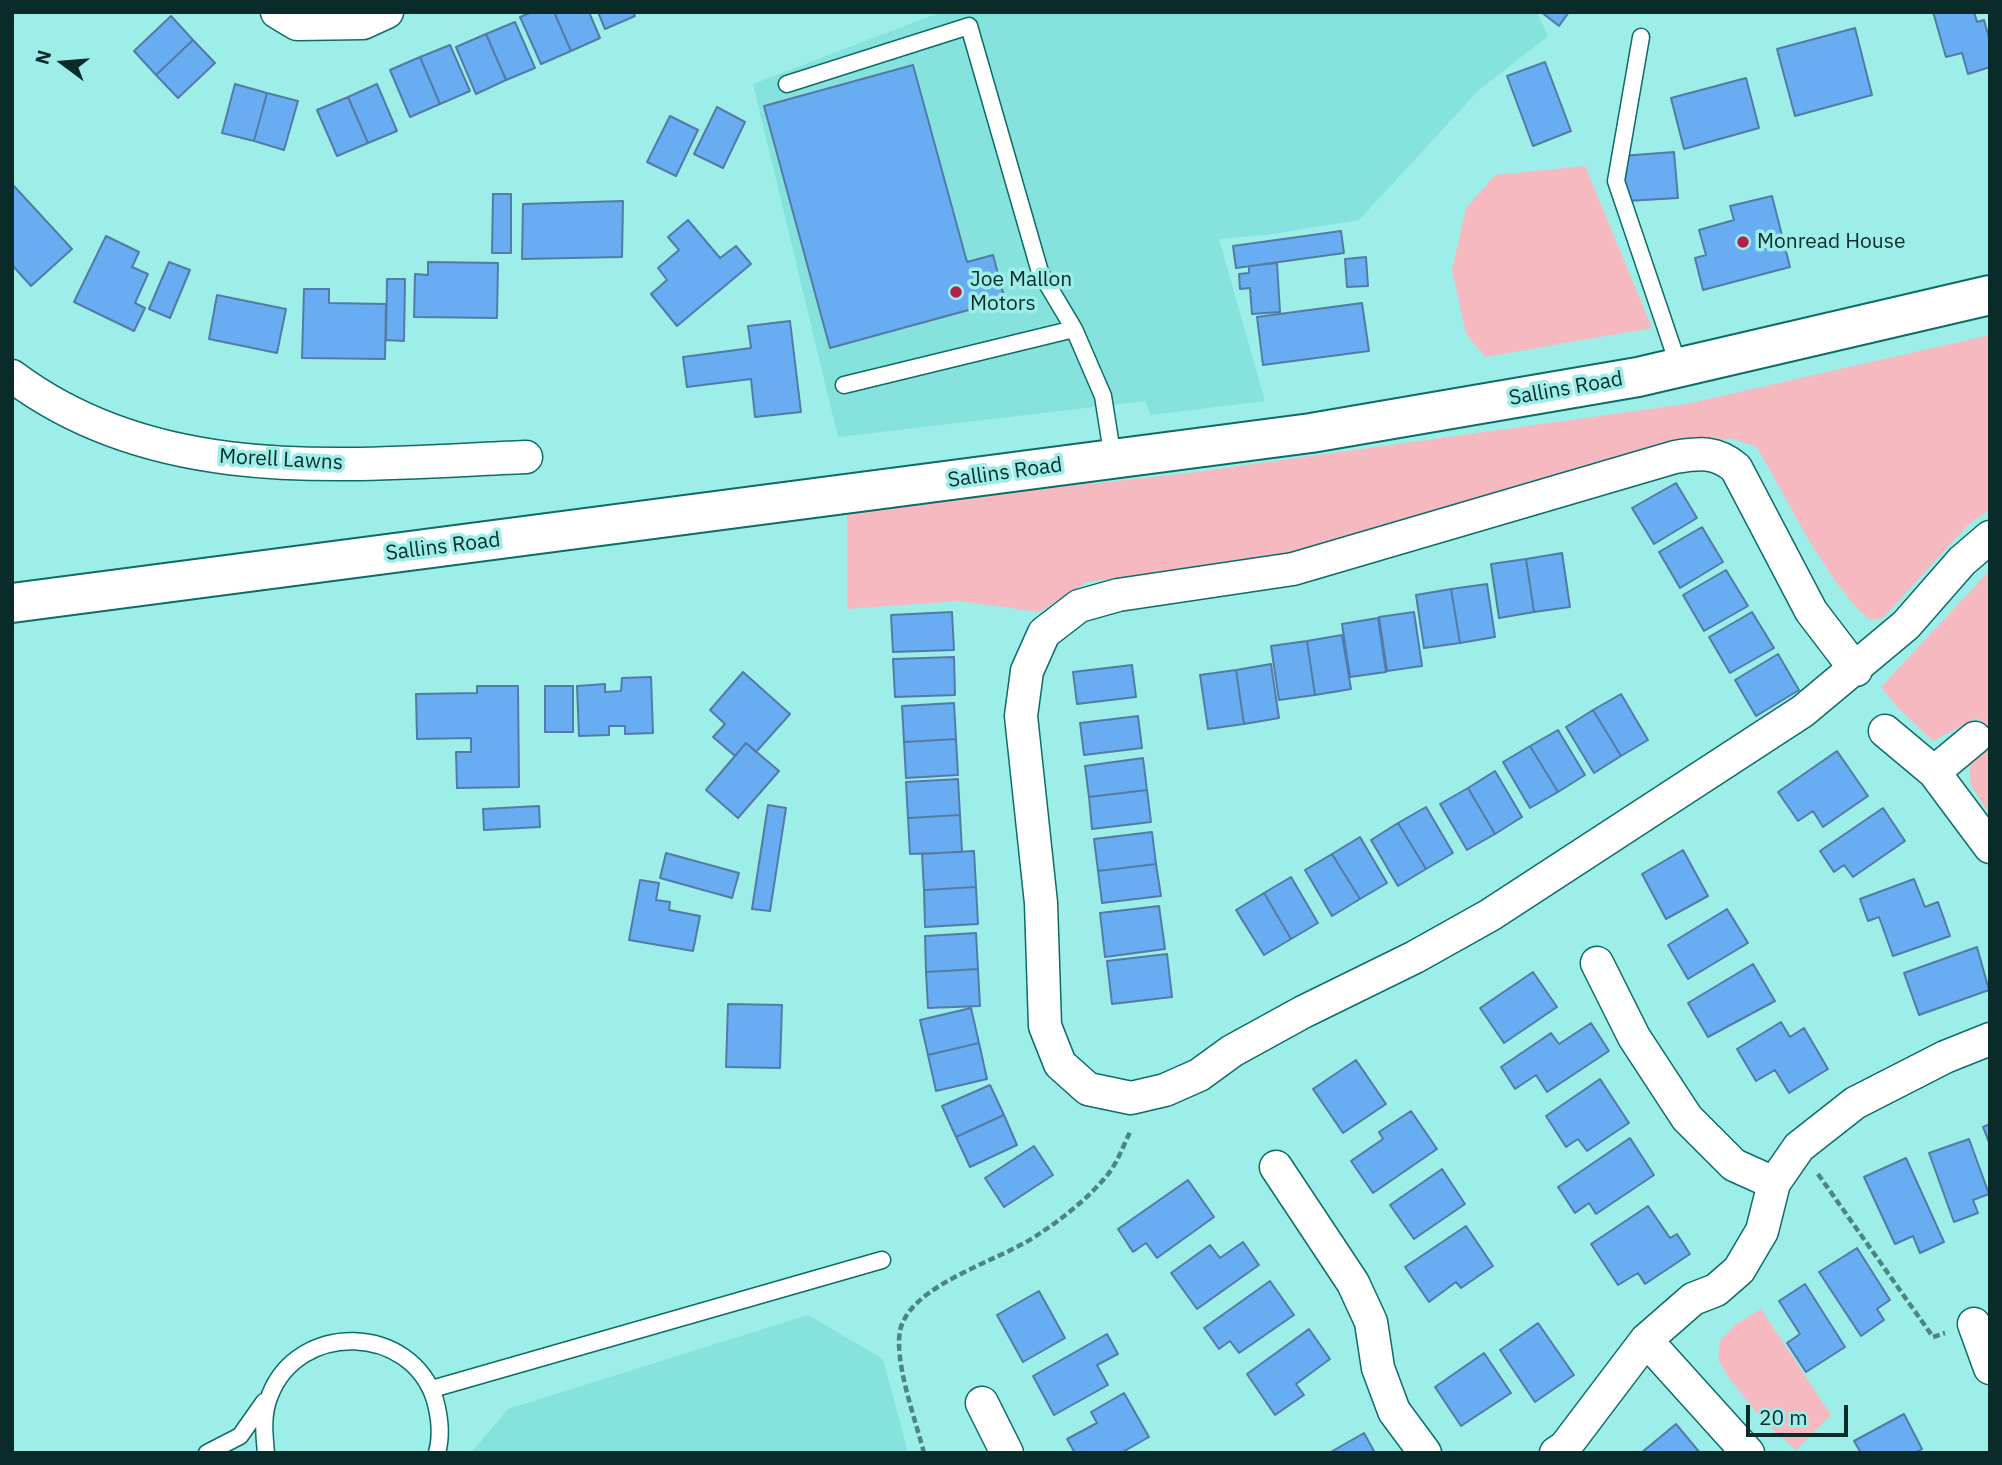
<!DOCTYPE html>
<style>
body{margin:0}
#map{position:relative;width:2002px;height:1465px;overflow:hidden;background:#9deee8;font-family:"IBM Plex Sans",sans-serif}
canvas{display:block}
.frame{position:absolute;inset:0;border:14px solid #092c2b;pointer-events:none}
.north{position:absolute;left:28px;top:28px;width:70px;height:70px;-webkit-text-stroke:5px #9deee8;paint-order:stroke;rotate:286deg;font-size:19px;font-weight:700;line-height:28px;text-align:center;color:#092c2b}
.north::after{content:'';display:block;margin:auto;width:24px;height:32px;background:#092c2b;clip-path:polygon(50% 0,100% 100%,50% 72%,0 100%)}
.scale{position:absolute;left:1746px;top:1405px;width:102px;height:32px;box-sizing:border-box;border:4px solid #092c2b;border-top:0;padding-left:9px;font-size:21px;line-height:24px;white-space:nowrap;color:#092c2b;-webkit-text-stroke:5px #9deee8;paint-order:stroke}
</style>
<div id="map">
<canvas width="2002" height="1465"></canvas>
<div class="frame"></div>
<div class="north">N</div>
<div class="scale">20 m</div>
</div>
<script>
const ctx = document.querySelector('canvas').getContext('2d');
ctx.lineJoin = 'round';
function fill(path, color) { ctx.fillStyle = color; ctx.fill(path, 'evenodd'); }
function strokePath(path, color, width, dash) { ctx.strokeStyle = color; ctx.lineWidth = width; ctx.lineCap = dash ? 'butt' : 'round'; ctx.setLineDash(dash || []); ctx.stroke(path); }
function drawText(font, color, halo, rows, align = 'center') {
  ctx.font = font + ' "IBM Plex Sans",sans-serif'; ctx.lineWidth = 7; ctx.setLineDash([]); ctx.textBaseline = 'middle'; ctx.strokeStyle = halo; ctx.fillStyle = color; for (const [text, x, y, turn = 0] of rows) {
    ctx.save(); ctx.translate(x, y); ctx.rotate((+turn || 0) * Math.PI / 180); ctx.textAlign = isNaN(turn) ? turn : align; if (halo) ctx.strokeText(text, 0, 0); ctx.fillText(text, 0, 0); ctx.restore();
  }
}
fill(new Path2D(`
 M941,12h596l11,24 -69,54 -120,130 -93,15 -47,4 46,162 -114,14 -6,-14 -307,36 -85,-353z
 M808,1315l75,44 25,94h-437l37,-44z`), '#85e2dc');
fill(new Path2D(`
 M1585,166l67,162 -167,29 -19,-23 -14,-64 14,-62 29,-33z
 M1990,335v174l-22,16 -85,93 -14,2c-47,-44 -80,-119 -113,-174l-26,-8 -232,61 -162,48 -249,35 -48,30 -80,-11 -112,8v-99l334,-36 505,-70z
 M1990,570v163l-13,-15 -44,23 -34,-32 -18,-22z
 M1990,745v70l-19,-30 -2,-20z
 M1761,1309l70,106 -35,35 -31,-27 -33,-41 -14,-22 2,-19 16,-17z`), '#f6b9c0');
const building = new Path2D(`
 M532,12h22l17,39 -30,13 -21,-47z
 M554,12h35l11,26 -29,13z
 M598,12h35l2,4 -30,13z
 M1541,12h28l-10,14z
 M1933,12h41l3,10 7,-2 6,21v26l-22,7 -6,-21 -16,4z
 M171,16l22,24 -37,35 -22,-24z
 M515,22l20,46 -29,12 -20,-46z
 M1855,28l17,67 -77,21 -18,-67z
 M486,34l20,46 -30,14 -20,-47z
 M193,40l22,23 -37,35 -22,-23z
 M450,45l20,46 -30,13 -20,-47z
 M420,57l20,47 -30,13 -20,-47z
 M1545,62l26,69 -38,15 -26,-70z
 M913,65l54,197 26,-7 12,45 -175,48 -66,-242z
 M1746,78l13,50 -75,21 -13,-51z
 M235,84l32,9 -13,48 -32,-8z
 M377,84l20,47 -29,12 -20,-46z
 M267,93l31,8 -14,49 -30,-9z
 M348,97l20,46 -31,13 -20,-46z
 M717,107l28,15 -22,46 -29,-14z
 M670,116l28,14 -22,46 -29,-14z
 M1674,152l4,46 -51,3 -6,-45z
 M13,185l59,64 -41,37 -19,-21z
 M493,194h18v59h-19z
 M1772,196l18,71 -87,23 -8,-32 11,-3 -7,-25 35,-10 -4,-14z
 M623,201l-1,56 -100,2 1,-55z
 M688,220l32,38 16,-12 15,18 -74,62 -26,-32 16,-14 -9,-12 21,-18 -11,-13z
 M1341,231l3,22 -108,15 -3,-22z
 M106,236l33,16 -7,15 16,7 -13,29 10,5 -11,23 -60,-29z
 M1366,257l2,29 -21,1 -2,-28z
 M169,262l21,8 -20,48 -21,-9z
 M428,262l70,1 -1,55 -83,-1 1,-43 13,1z
 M1277,263l3,49 -28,2 -2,-26 -10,1 -1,-15 10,-1v-7z
 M387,279h18l-1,62 -18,-1z
 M304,289h25v14l57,1 -1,55 -83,-1z
 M217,295l69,14 -9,44 -68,-14z
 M1362,303l7,48 -106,14 -6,-48z
 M790,321l11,91 -46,5 -4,-38 -64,8 -4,-30 68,-9 -3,-22z
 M1676,483l21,35 -43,26 -22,-36z
 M1702,527l21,35 -43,26 -21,-36z
 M1562,553l8,54 -36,5 -8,-53z
 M1526,559l8,53 -35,6 -8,-54z
 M1726,570l22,36 -44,25 -21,-36z
 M1487,584l8,53 -35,6 -9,-54z
 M1451,589l9,54 -36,5 -8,-53z
 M952,612l2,38 -61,2 -2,-37z
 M1414,612l8,54 -35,5 -8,-54z
 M1752,612l22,36 -44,25 -21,-36z
 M1378,618l8,54 -36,5 -8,-53z
 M1342,635l9,54 -36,6 -8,-54z
 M1307,641l8,54 -36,5 -8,-54z
 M1778,654l21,36 -43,26 -21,-36z
 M954,657l1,38 -60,2 -2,-38z
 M1271,664l8,54 -35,6 -8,-54z
 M1132,665l4,32 -59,7 -4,-32z
 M1236,670l8,54 -36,5 -8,-54z
 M743,672l47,42 -34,38 -10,-9 -11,13 -22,-19 12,-13 -15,-14z
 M651,677l2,56 -28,1v-8h-16v9l-30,1 -2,-50 28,-2v8l16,-1 1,-13z
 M477,686h41l1,101 -62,1 -1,-36h15v-14l-54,1 -1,-45 61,-1z
 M545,686h28v46h-28z
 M1621,694l27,46 -27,16 -28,-46z
 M954,703l2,36 -52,3 -2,-36z
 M1593,710l28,46 -27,17 -28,-46z
 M1138,716l4,32 -58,7 -4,-32z
 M1558,730l27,45 -27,17 -28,-46z
 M956,739l2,36 -52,3 -2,-36z
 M746,743l33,28 -41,47 -32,-28z
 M1530,746l28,46 -28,16 -27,-46z
 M1837,751l31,45 -45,31 -10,-16 -15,10 -20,-29z
 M1143,758l4,32 -58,7 -4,-31z
 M1495,771l27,46 -27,17 -27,-46z
 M958,779l2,36 -52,3 -2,-36z
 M1468,788l27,46 -28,16 -27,-46z
 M1147,790l4,32 -59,7 -3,-32z
 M768,805l18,3 -16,103 -18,-2z
 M539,806l1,21 -56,3 -1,-21z
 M1426,807l27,46 -27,16 -28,-46z
 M1883,808l22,33 -52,36 -9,-12 -10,7 -14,-21z
 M960,815l2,37 -52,2 -2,-36z
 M1398,823l28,46 -28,17 -27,-46z
 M1152,832l4,32 -58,7 -4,-32z
 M1360,837l27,46 -27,16 -28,-45z
 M1683,850l25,46 -42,23 -24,-45z
 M974,851l2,36 -52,3 -2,-36z
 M666,853l73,20 -7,25 -72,-20z
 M1332,854l28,45 -28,17 -27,-46z
 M1156,864l5,32 -59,7 -4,-32z
 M1291,877l27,46 -27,16 -27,-46z
 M1914,879l11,28 13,-5 12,34 -57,20 -14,-39 -11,4 -8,-22z
 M640,880l19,3 -3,17 14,2 -1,8 31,6 -7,35 -64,-11z
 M976,887l2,37 -53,3 -1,-37z
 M1264,893l27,46 -27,16 -28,-45z
 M1159,906l6,43 -60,8 -5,-44z
 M1727,909l21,34 -60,36 -20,-34z
 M976,933l2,36 -52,3 -1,-36z
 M1977,947l12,43 -70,25 -15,-42z
 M1167,954l5,43 -60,7 -5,-43z
 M1753,964l22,37 -67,36 -20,-34z
 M978,969l2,37 -52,2 -2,-36z
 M1533,972l24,35 -53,36 -24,-35z
 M728,1004l54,1 -2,63 -54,-1z
 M971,1008l8,35 -51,12 -8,-35z
 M1781,1022l9,15 14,-9 24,41 -39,24 -14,-23 -19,11 -19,-32z
 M1591,1023l18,28 -62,41 -11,-17 -21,14 -14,-22 50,-34 8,11z
 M979,1043l8,36 -51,12 -8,-36z
 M1356,1060l30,44 -43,29 -30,-44z
 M1600,1079l29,44 -42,28 -9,-12 -12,8 -20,-31z
 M990,1085l14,30 -48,22 -14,-31z
 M1411,1111l26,38 -64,44 -22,-32 32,-22 -4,-7z
 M1004,1115l13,30 -47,22 -14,-30z
 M1990,1124v21l-7,-18z
 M1630,1138l24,37 -58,39 -7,-11 -14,10 -17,-26z
 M1969,1139l20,55 -16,6 5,13 -24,9 -25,-69z
 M1034,1146l19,29 -49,32 -19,-29z
 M1906,1158l38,84 -24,11 -7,-17 -18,8 -31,-67z
 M1442,1169l23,35 -51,35 -24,-34z
 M1188,1180l26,37 -57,41 -11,-15 -13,9 -15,-23z
 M1648,1206l22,32 7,-4 13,20 -45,30 -7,-11 -20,12 -27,-41z
 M1466,1226l27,40 -32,22 -5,-6 -27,20 -24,-35z
 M1243,1242l16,23 -62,44 -26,-36 39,-28 10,13z
 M1857,1248l33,52 -13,9 7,11 -23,16 -42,-64z
 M1270,1281l24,34 -55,38 -9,-12 -11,8 -15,-21z
 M1805,1284l40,63 -39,25 -19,-29 13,-9 -21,-33z
 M1039,1291l26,47 -42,24 -26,-47z
 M1538,1323l36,52 -39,27 -35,-52z
 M1309,1329l21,30 -34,25 8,11 -29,20 -28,-41z
 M1107,1334l11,20 -21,11 11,20 -54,30 -21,-39z
 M1484,1353l27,40 -50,33 -26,-39z
 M1124,1393l25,44 -28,16h-46l-8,-14 30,-16 -6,-11z
 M1904,1414l18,35 -7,4h-54l-7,-12z
 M1676,1424l24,29h-59z
 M1364,1433l11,20h-46z`);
fill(building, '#68acf1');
strokePath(building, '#537ba5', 2);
const lane = new Path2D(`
 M1641,37l-25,144 63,186
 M787,84l182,-58 71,246 34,57 29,67 10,63
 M844,385l230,-56
 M432,1389l450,-129
 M207,1453l33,-17 24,-34
 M266,1453c-2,-20 -4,-39 4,-58 29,-74 141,-71 165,5 5,18 7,35 2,53`);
const street = new Path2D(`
 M277,12l20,12 66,-1 24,-11
 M12,376c149,112 339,88 514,81
 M1856,670l-45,-59 -75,-143c-20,-17 -36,-15 -61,-11l-382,112 -175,26 -39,11 -35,27 -17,38 -6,45 20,187 4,123 15,38 28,25 43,9 34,-8 34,-15 33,-24 71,-39 112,-55 75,-42 313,-204 103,-86 56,-64 28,-24
 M1885,731l49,41 56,75
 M1934,772l41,-34
 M1597,963l37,74 53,81 47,47 40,18
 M1276,1167l77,116 18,39 7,46 16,43 31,42
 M1974,1324l16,44
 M1646,1340l102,113
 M982,1403l25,50
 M1556,1453l9,-6 81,-107 47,-41 23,-9 23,-20 23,-39 12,-48 25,-36 56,-44 90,-46 45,-18`);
const secondary = new Path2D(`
 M12,603l1299,-170 327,-56 352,-82`);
strokePath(lane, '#0d6c68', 19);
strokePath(street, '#0d6c68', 35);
strokePath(secondary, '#0d6c68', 42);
strokePath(new Path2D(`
 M1818,1174l115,163 12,-4
 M924,1453c-8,-32 -32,-96 -23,-126 14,-44 98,-66 135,-91 26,-17 53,-38 73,-63 9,-12 15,-29 22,-43`), '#4d8581', 4.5, [7, 3.5]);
strokePath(lane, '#fff', 16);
strokePath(street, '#fff', 32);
strokePath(secondary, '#fff', 38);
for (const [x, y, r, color] of [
 [1743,242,7,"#b1204b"],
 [956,292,7,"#b1204b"]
]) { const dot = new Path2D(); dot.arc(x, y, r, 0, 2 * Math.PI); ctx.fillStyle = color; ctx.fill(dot); strokePath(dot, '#9deee8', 2.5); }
drawText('21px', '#092c2b', '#9deee8', [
 ["Monread House",1757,242],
 ["Joe Mallon",970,280],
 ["Motors",970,304]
], 'left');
drawText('21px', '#092c2b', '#9deee8', [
 ["Sallins Road",1566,389,-10],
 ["Morell Lawns",281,460,3],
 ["Sallins Road",1005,473,-8],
 ["Sallins Road",443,547,-7]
]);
</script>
